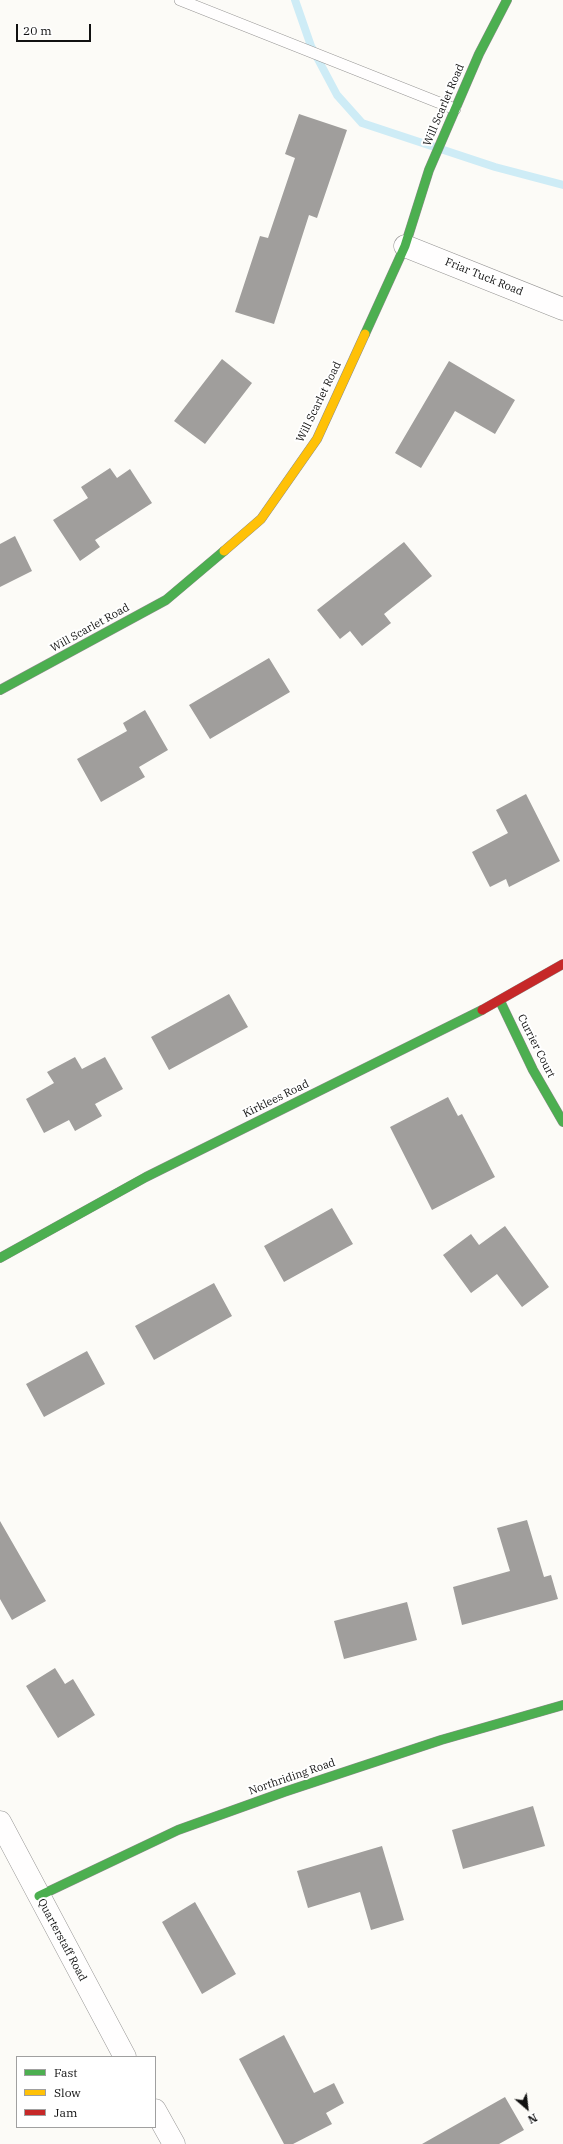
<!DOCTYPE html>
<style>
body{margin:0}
#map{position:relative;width:563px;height:2144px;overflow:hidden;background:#fcfbf7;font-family:"IBM Plex Serif",serif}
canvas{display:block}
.legend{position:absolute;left:16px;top:2056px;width:140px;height:72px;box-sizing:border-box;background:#fff;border:1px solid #a0a0a0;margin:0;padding:5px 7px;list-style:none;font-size:12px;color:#111}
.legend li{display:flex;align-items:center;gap:8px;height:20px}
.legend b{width:20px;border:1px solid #a0a0a0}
.north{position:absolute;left:507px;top:2088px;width:40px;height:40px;-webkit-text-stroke:3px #fff;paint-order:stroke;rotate:152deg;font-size:11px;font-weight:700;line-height:16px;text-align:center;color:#111}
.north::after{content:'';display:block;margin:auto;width:14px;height:18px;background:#111;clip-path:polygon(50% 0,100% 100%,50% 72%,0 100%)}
.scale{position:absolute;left:16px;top:24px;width:75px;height:18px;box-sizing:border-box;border:2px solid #111;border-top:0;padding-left:5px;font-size:12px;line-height:14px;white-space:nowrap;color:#111;-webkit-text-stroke:3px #fff;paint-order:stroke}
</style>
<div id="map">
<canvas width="563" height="2144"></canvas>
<ul class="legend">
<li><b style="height:5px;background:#4caf50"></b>Fast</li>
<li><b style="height:5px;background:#ffc107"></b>Slow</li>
<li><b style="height:5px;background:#c62828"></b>Jam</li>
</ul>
<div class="north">N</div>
<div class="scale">20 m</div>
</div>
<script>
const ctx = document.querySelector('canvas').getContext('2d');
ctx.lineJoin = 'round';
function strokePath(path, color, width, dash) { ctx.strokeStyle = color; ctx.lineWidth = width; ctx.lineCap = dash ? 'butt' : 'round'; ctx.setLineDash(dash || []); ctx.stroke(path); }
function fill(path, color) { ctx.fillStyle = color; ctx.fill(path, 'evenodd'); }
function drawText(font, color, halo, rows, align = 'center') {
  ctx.font = font + ' "IBM Plex Serif",serif'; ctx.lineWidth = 4; ctx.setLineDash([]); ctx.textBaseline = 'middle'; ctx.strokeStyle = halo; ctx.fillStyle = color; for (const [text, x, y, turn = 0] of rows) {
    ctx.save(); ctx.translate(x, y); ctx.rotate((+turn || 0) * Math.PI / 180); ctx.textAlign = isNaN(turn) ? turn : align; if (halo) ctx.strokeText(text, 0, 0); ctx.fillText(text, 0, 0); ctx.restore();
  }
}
strokePath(new Path2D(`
 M295,0l16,46 26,49 25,28 133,44 68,18`), '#ceecf6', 8);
fill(new Path2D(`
 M299,114l48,16 -30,88 -8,-3 -35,109 -39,-12 25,-76 8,2 27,-80 -10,-4z
 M222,359l30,24 -47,61 -31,-23z
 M449,361l66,39 -20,34 -40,-23 -34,57 -26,-15z
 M110,468l7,10 13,-9 22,34 -57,37 5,7 -20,14 -27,-41 35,-22 -7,-11z
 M15,536l17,35 -32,16v-43z
 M404,542l28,34 -48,38 7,9 -29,23 -12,-15 -10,8 -23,-29z
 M269,658l21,34 -80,47 -21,-34z
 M145,710l23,40 -29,17 6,10 -44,25 -24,-43 50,-28 -4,-8z
 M526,794l34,67 -51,26 -3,-8 -16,8 -18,-35 36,-19 -12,-23z
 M229,994l19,33 -79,43 -18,-33z
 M75,1057l7,12 23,-12 18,32 -28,15 7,12 -27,15 -6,-11 -25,13 -18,-34 28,-16 -7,-11z
 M448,1097l10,19 4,-2 33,63 -63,33 -42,-83z
 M332,1208l21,36 -69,38 -20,-36z
 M505,1226l44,61 -27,20 -25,-33 -26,19 -28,-38 28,-21 8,11z
 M214,1283l18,33 -78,44 -19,-34z
 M87,1351l18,33 -61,33 -18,-33z
 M527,1520l17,57 7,-2 7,24 -96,26 -9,-38 57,-16 -13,-43z
 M0,1521l46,80 -34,19 -12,-21z
 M407,1602l10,38 -73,19 -10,-38z
 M55,1668l10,16 8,-5 22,36 -37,23 -32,-52z
 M533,1806l12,40 -82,23 -11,-39z
 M382,1846l22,74 -33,10 -11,-38 -52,16 -11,-37z
 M195,1902l41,72 -34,20 -40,-72z
 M284,2035l30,58 20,-10 10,20 -18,10 6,11 -39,20h-9l-45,-85z
 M505,2097l19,33 -25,14h-77z`), '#a09e9c');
const lane = new Path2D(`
 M180,0l275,109`);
const street = new Path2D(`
 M405,246l158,63
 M0,1822l125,235
 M155,2110l19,34`);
const fast = new Path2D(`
 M365,334l40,-88 24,-76 50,-116 28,-54
 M0,690l166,-90 58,-49
 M500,1001l33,69 30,52
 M0,1258l146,-81 336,-167
 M39,1896l139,-66 106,-38 157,-52 122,-35`);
const slow = new Path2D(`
 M224,551l37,-32 56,-80 48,-105`);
const jam = new Path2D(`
 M482,1010l81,-46`);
strokePath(lane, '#979695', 12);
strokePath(street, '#979695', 23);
strokePath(fast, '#8d8d8b', 10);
strokePath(slow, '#8d8d8b', 10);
strokePath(jam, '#8d8d8b', 10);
strokePath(lane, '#fffefe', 11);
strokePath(street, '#fffefe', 22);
strokePath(fast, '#4caf50', 9);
strokePath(slow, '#ffc107', 9);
strokePath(jam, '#c62828', 9);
drawText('11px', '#111', '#fff', [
 ["Will Scarlet Road",444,105,-67],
 ["Friar Tuck Road",484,277,22],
 ["Will Scarlet Road",319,402,-64],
 ["Will Scarlet Road",90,628,-29],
 ["Currier Court",536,1046,63],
 ["Kirklees Road",276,1099,-26],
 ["Northriding Road",292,1777,-19],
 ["Quarterstaff Road",62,1940,62]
]);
</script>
